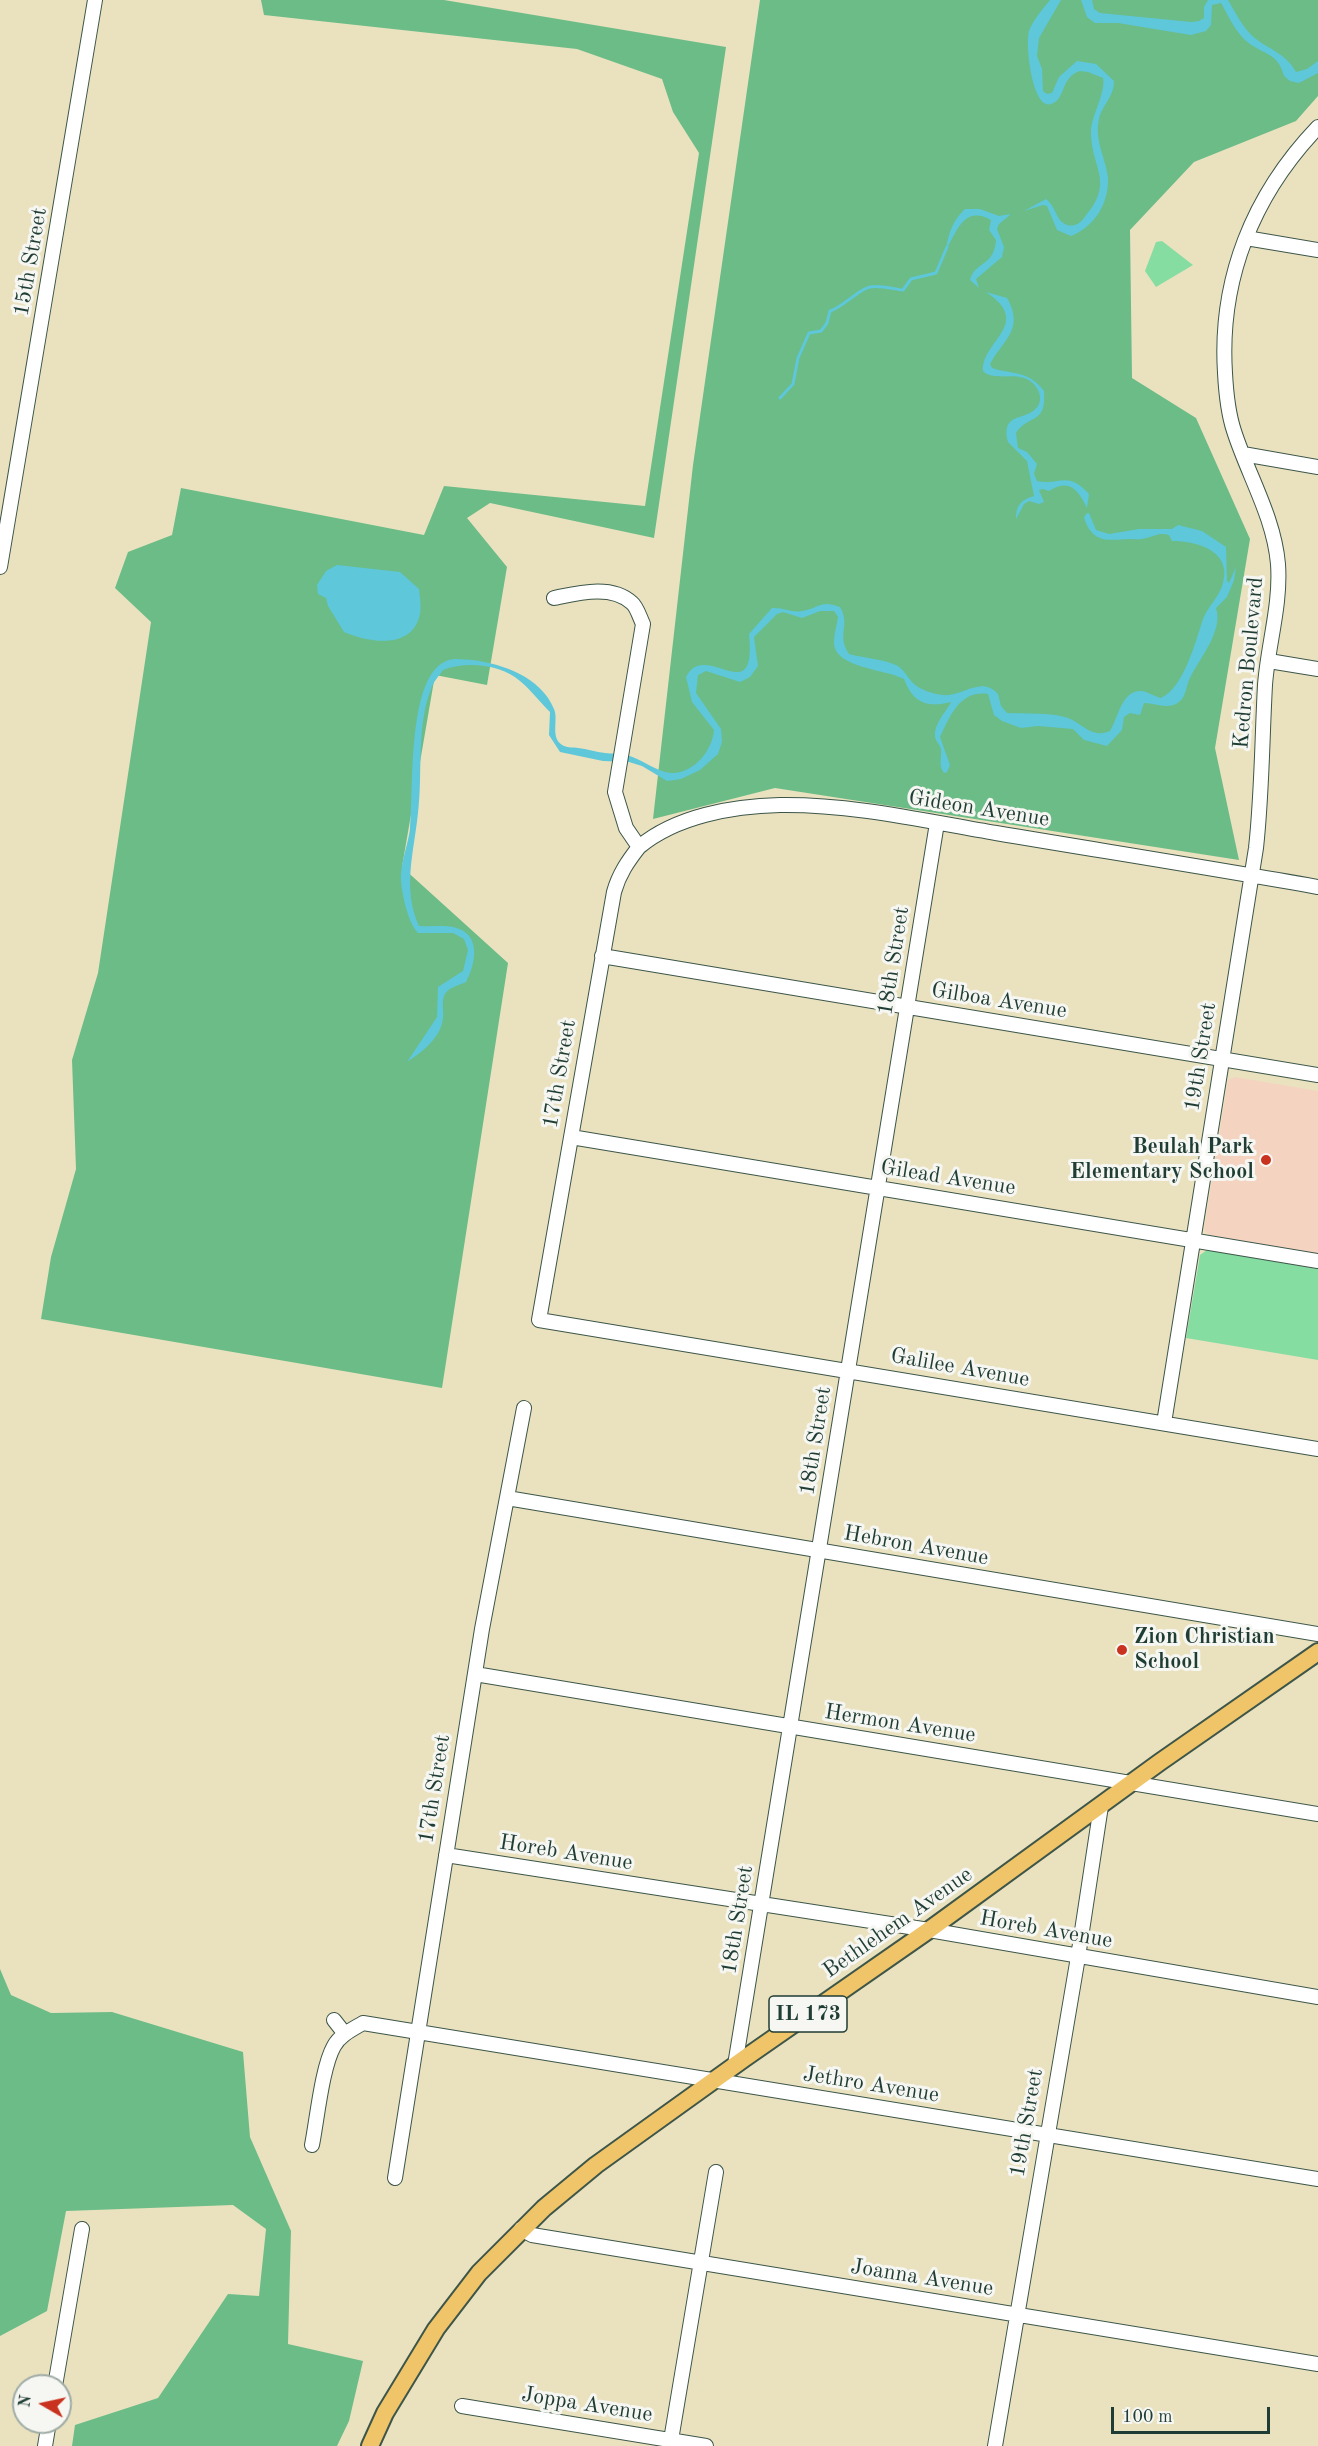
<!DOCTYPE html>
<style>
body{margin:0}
#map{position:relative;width:1318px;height:2446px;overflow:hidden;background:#eae2bf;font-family:"Old Standard TT",serif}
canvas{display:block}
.north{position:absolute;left:12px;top:2374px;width:60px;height:60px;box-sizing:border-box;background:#f6f6f2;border:2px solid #a0aca6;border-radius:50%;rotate:279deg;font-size:16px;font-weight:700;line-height:24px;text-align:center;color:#1f3d34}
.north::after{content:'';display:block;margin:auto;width:21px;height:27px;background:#c8321e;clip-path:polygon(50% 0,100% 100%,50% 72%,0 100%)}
.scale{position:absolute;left:1111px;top:2407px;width:159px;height:27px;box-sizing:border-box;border:3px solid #1f3d34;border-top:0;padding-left:8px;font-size:18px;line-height:21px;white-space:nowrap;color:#1f3d34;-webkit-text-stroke:4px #f6f6f2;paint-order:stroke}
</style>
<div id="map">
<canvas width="1318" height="2446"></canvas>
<div class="north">N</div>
<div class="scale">100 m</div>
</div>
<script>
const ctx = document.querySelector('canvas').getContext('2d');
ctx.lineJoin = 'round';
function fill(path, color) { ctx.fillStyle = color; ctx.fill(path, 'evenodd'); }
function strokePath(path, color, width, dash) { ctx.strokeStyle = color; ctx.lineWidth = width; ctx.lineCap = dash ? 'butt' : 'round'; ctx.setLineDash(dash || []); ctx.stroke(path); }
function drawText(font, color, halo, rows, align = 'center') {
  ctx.font = font + ' "Old Standard TT",serif'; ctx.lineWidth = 6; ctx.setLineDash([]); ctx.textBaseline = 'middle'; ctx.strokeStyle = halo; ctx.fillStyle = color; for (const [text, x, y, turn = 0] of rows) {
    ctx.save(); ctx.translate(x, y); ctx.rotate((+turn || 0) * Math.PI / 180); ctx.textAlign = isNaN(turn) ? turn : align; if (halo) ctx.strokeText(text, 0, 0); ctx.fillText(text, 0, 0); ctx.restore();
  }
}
fill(new Path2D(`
 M1235,1077l83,14v163l-109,-19 -5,-5 24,-150z`), '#f4d3c0');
fill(new Path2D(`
 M1162,241l31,24 -37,22 -11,-16 11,-29z
 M1207,1250l111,19v91l-132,-22 14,-83z`), '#85dda2');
fill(new Path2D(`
 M261,0h183l282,47 -72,491 -164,-35 -23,15 40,49 -20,118 -52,-10 -33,192 106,96 -66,425 -401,-69 10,-62 25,-88 -4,-109 26,-87 53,-351 -36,-34 13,-36 44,-17 9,-47 243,47 20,-49 201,20 54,-353 -26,-41 -11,-33 -85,-30 -313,-34z
 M760,0h558v96l-22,25 -102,41 -64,68 2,148 64,40 54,121 -35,209 24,112 -464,-72 -122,31 40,-354z
 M0,1969l11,26 40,18 61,-1 131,40 7,85 41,94 -3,113 75,17 -14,60 -12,25h-265l3,-21 83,-27 70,-104 31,2 7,-67 -33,-24 -167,6 -19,100 -47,25z`), '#6cbc88');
fill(new Path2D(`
 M1050,0h11l-22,38 -2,18 5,13 1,22 4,3 5,-1 7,-16 18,-16 19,3 18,17c0,16 -12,24 -15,38 -5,22 7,39 9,59 1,26 -14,49 -37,58l-14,-6 -10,-24 -4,-1 -19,6 22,-12c10,7 9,20 19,25 7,4 15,0 19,-6 32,-37 7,-48 7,-87 1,-17 15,-39 12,-53l-15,-6 -8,-1c-20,6 -14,29 -29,33 -19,6 -26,-61 -22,-73 4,-11 14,-22 21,-31z
 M1081,0h11l2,9 6,4 91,9 8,-1 5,-3v-11l4,-7h20c8,13 15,29 28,39 15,11 31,16 40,33l11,-3 11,-8v12l-19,10 -9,-2 -6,-5c-6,-25 -23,-21 -40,-37 -10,-10 -16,-24 -23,-36l-9,2 -1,20 -5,6 -15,4 -73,-12h-23l-8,-6z
 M965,209h15l19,7 12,-2 -12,10 -2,5 7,18 -2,10 -26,22 3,9 -9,-8c5,-19 24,-13 26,-40l-7,-10 2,-10c-27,-15 -34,11 -45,30 2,-16 7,-30 19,-41z
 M986,292l21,6c18,31 -4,42 -17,66l2,4c22,7 36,2 52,23 3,34 -16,23 -28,42l2,15 9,4 10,12 -3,10 3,7c24,5 30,-11 52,13l-2,14c-9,-18 -17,-30 -38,-17l-6,-2 -4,1 5,12 -5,2 -10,-3 -5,3 -8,15c0,-15 6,-19 18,-23l-7,-35 -19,-19c-8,-33 22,-19 31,-38 2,-4 1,-10 -1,-14 -13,-24 -43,-6 -55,-19 -2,-30 51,-47 3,-79z
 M1089,513l7,17 13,4 30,-5h33l6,-4 24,6 24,16 1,34 2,2 7,-16 -2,13 -7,17 -11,11c8,23 -18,52 -27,72 -3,7 -3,16 -9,21 -11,10 -24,2 -36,2l-4,12 -10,-2 -6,4 -2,13 -15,16 -23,-6 -11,-11 -35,-3 -17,2 -19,-7 -8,-6 -6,-21c-28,-4 -38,22 -48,43l10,28 -3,7 -3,1c-6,-8 -2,-15 -3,-24 -1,-5 -6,-8 -6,-13 -1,-13 12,-25 16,-34 -24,6 -38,1 -47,-23 -18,-10 -72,-11 -70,-38 0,-8 3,-16 4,-24l-4,-6h-14l-18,7 -19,-6 -6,2 -23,23 4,29 -8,11 -10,5 -34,-11 -8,4 -2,18 25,36 1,13 -4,12 -18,16 -19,9 -14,2 -25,-15 -13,-4 -26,-1 -43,-9 -11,-17 1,-23c-10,-10 -19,-22 -30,-31 -19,-17 -54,-20 -77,-11 -4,6 -10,12 -12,19 -15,39 -8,83 -13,124 -4,39 -16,76 1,113 11,1 23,-1 34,1 29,6 23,36 13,55 -7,3 -18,6 -21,12 -4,7 -1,17 -2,24 -2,20 -21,34 -36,44l30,-45 1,-30 25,-16 5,-21 -4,-11 -11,-6h-35c-10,-10 -18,-44 -17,-59 1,-15 7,-30 9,-45 4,-38 -4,-157 39,-169 7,-2 17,0 23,0 31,4 69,17 82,49 5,11 -5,30 10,37 4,2 10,1 14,2 9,1 18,4 27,5 7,1 15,0 22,2 13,4 25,13 38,17 25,6 47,-19 49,-42l-22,-28 -6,-25c19,-39 71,36 63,-43l23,-26c10,-1 20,5 30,3 16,-2 18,-12 38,-4 11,18 -4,28 9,47 14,4 36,5 49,12 6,4 10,12 15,17 7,7 20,11 30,12 20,2 38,-20 55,-1l3,12 6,7c19,1 42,-1 61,5 16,6 23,21 42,13 8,-13 12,-42 32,-40 6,1 12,5 19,7 23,-11 34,-55 42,-79 5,-13 17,-23 20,-36 9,-32 -26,-42 -51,-42l-3,-6c-10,-3 -14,1 -23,3 -5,2 -10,1 -15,1 -24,1 -38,5 -47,-21l2,-4z
 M337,565l63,7 19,17c1,9 3,20 0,29 -10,32 -52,24 -75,14l-16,-26 -2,-8 -8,-4 -1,-9 9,-14z`), '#5ec7d9');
strokePath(new Path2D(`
 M780,398l13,-14 5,-26 11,-25 12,-2 6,-8 3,-12c13,-4 29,-22 40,-24 9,-2 24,2 33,3l8,-11 25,-6 11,-26`), '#5ec7d9', 3);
const minor = new Path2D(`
 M1246,238l72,12
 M1243,454l75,13
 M0,567l95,-567
 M554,598c24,-5 58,-14 78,5 5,4 8,15 11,21l-28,168 11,36 13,19c-11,14 -20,27 -25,45l-75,428 779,129
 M1269,661l49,8
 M639,847c37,-31 94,-41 141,-42 72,-1 145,16 216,28 107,18 215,35 322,54
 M602,956l716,119
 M571,1137l747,124
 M1164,1423l92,-575c6,-54 6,-109 9,-163 3,-41 16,-80 13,-121 -4,-47 -30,-89 -44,-133 -6,-18 -8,-39 -9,-58 -6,-94 28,-178 93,-246
 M507,1498l811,136
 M475,1674l843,140
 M446,1855l483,75 389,67
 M334,2020l11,14
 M735,2065l202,-1242
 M312,2145c5,-25 10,-78 22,-99 6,-11 19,-17 29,-23l955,156
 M395,2178l87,-549 42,-221
 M521,2229l11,6 786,129
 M55,2386l27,-157
 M462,2406l244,40
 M45,2446l4,-24
 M670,2446l46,-274
 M995,2446l83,-489 23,-151`);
const major = new Path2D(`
 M370,2446l15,-33 51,-84 43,-56 65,-65 52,-43 149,-107 184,-128 231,-168 158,-110`);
strokePath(minor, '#3d5649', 16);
strokePath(major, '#3d5649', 20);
strokePath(minor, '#fff', 14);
strokePath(major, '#f0c469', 16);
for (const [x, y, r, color] of [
 [1266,1160,6,"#c8321e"],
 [1122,1650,6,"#c8321e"]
]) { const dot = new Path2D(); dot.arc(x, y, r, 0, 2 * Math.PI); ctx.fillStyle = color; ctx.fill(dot); strokePath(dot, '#f6f6f2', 2); }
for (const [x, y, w] of [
 [808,2014,78]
]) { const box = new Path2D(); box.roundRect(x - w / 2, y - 18, w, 36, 4.5); ctx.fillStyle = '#f6f6f2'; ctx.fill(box); strokePath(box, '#1f3d34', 1.5); }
drawText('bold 21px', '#1f3d34', null, [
 ["IL 173",808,2014]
]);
drawText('22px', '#1f3d34', '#f6f6f2', [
 ["15th Street",31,262,-80],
 ["Kedron Boulevard",1249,663,-85],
 ["Gideon Avenue",979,809,9],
 ["18th Street",894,961,-81],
 ["Gilboa Avenue",999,1001,9],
 ["19th Street",1201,1057,-81],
 ["17th Street",560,1074,-80],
 ["Gilead Avenue",948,1178,9],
 ["Galilee Avenue",960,1368,10],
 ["18th Street",816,1441,-81],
 ["Hebron Avenue",916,1546,10],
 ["Hermon Avenue",900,1724,9],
 ["17th Street",435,1789,-81],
 ["Horeb Avenue",566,1853,9],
 ["18th Street",738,1920,-81],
 ["Bethlehem Avenue",898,1923,-35],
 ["Horeb Avenue",1046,1930,10],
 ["Jethro Avenue",871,2085,9],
 ["19th Street",1027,2123,-80],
 ["Joanna Avenue",922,2278,9],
 ["Joppa Avenue",587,2405,9]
]);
drawText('bold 22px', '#1f3d34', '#f6f6f2', [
 ["Beulah Park",1254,1147],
 ["Elementary School",1254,1172],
 ["Zion Christian",1134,1637,"left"],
 ["School",1134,1662,"left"]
], 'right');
</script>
